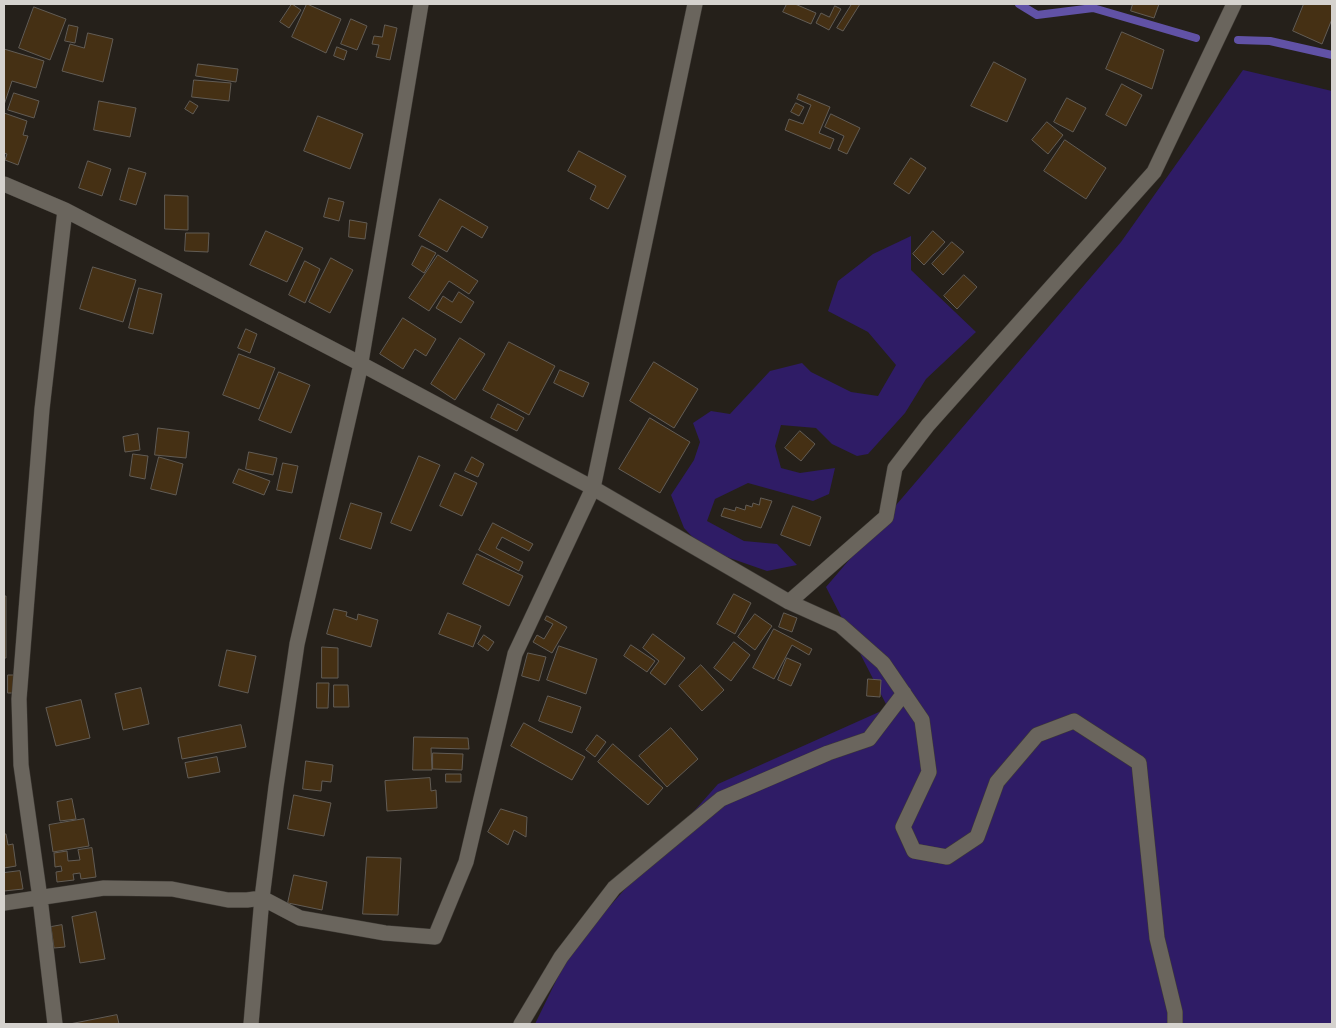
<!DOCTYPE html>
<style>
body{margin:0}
#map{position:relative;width:1336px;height:1028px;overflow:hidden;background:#25201a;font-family:"Times New Roman",serif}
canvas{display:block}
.frame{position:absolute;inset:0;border:5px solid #d5d2ce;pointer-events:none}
</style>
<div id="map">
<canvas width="1336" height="1028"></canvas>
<div class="frame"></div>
</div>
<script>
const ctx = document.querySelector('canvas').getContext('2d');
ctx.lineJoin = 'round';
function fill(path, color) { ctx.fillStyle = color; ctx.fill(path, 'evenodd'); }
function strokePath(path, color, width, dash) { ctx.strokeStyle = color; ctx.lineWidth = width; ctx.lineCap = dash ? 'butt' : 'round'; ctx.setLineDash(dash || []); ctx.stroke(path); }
fill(new Path2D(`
 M1243,70l89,21v933h-797l36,-74 147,-166 170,-76 -62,-121 295,-345z
 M911,236v34l65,62 -50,47 -21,34 -37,41 -11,2 -25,-12 -16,-16 -35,-3 -6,21 6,22 19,5 35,-5 -6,26 -16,7 -65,-18 -33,16 -8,22 37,20 33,3 20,21 -30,6 -63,-22 -20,-21 -13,-33 23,-35 6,-18 -7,-19 18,-12 19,3 40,-43 32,-8 9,9 40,20 27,4 18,-31 -28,-33 -40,-21 10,-30 35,-27z`), '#2f1c66');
strokePath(new Path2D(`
 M1019,4l18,11 56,-7 103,30
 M1238,40l32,1 62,14`), '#6152a6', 8);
const building = new Path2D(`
 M292,4l9,6 -12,18 -9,-6z
 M307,4l34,15 -15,34 -34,-16z
 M787,4h8l21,9 -5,11 -28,-12z
 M852,4h8l-17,27 -6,-3z
 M1133,4h26l-5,14 -23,-7z
 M1304,4h28v15l-10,25 -29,-13z
 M835,6l6,3 -12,21 -13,-7 5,-10 8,4z
 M34,7l32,12 -16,41 -31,-12z
 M351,19l16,7 -10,24 -16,-6z
 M69,25l9,2 -3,16 -10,-2z
 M385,25l12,3 -7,32 -14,-3 3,-12 -7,-1 2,-8 8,1z
 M1122,32l42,18 -12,39 -46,-20z
 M88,33l25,6 -10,43 -41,-11 8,-27 14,4z
 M337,47l10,4 -3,9 -10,-4z
 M4,49l40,12 -8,27 -24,-7 -8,24z
 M994,62l32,17 -19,43 -36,-16z
 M198,64l40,5 -2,13 -40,-6z
 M194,80l37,3 -2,18 -37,-4z
 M1122,84l20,11 -16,31 -20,-11z
 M14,93l25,8 -5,17 -26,-8z
 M799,94l31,13 -11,26 15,6 -4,10 -45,-19 4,-11 14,5 8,-19 -14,-6z
 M1067,98l19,10 -13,24 -19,-10z
 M99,101l37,7 -6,29 -36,-7z
 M190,101l8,5 -5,8 -8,-5z
 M796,103l8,4 -5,9 -8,-4z
 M4,113l23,8 -4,14 5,1 -10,29 -13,-5 2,-6 -3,-1z
 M831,114l29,14 -13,26 -9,-4 6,-14 -19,-9z
 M318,116l45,18 -13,35 -46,-18z
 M1047,122l16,13 -15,19 -16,-14z
 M1065,140l41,28 -20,31 -42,-28z
 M579,151l47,25 -18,33 -18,-10 6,-13 -28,-15z
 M911,158l15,10 -17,26 -15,-10z
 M88,161l23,8 -9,27 -23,-8z
 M129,168l17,5 -10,32 -16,-5z
 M165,195l23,1v34l-23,-1z
 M329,198l15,4 -5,19 -15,-4z
 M440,199l48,28 -6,11 -20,-12 -15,26 -28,-16z
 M350,220l17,3 -2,16 -16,-2z
 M266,231l37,17 -16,34 -37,-17z
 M933,231l12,11 -21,23 -11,-11z
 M186,233h23l-1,19 -23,-1z
 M952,242l12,10 -21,23 -11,-11z
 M422,246l14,7 -12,20 -12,-8z
 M438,255l40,26 -9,13 -20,-13 -20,30 -20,-13z
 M331,258l22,12 -23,43 -21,-11z
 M305,261l15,8 -15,34 -16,-8z
 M93,267l43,13 -13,42 -43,-13z
 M964,275l13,12 -20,22 -13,-13z
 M139,288l23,6 -9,40 -24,-6z
 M459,292l15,10 -13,21 -25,-15 7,-12 9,6z
 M403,318l33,21 -10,17 -11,-7 -12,20 -23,-15z
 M246,329l11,5 -7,19 -12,-5z
 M460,338l25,16 -30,46 -24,-16z
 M509,342l46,24 -26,49 -46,-25z
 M239,354l36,14 -16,41 -36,-14z
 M654,362l44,27 -24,39 -44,-27z
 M560,370l29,13 -6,14 -29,-14z
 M279,372l31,13 -19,48 -32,-13z
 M498,404l26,14 -7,13 -26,-13z
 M650,418l40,24 -30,51 -41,-24z
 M158,428l31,4 -3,26 -31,-3z
 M800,431l15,13 -14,17 -16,-13z
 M138,434l2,16 -15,2 -2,-15z
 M249,452l28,6 -4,17 -27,-6z
 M133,454l15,2 -3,23 -15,-3z
 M419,456l21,9 -29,66 -20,-8z
 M159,457l24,7 -7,31 -25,-6z
 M472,457l12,7 -6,13 -13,-6z
 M283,463l15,3 -6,27 -15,-3z
 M239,469l31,12 -6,14 -31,-12z
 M455,473l22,10 -15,33 -22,-10z
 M761,498l11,3 -11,27 -40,-12 3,-8 11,3 1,-4 9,3 1,-5 6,2 1,-4 6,2z
 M351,503l31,10 -11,36 -31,-10z
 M793,506l28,11 -11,29 -29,-11z
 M493,523l40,21 -4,7 -27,-14 -6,11 27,14 -4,9 -40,-21z
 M477,554l46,22 -14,30 -46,-22z
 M734,594l17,9 -16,31 -18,-10z
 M4,596h2v62h-2z
 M334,609l13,3 -1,4 11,4 1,-6 20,6 -7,27 -44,-13z
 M448,613l33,13 -8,21 -34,-13z
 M784,613l13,5 -5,14 -13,-5z
 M755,614l17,12 -17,24 -17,-13z
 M547,616l20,11 -15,26 -19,-11 4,-7 7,4 9,-15 -8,-4z
 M774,629l38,20 -3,6 -17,-10 -18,34 -21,-11z
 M653,634l32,24 -20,27 -15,-12 9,-12 -16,-13z
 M484,635l10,7 -6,9 -10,-7z
 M734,642l16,13 -19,26 -17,-13z
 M631,645l24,16 -8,11 -23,-16z
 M559,646l38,13 -11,35 -39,-14z
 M322,647l16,1v30h-16z
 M227,650l29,6 -8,37 -29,-7z
 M528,653l18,4 -7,24 -17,-5z
 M787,658l14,6 -10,22 -13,-6z
 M701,665l23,25 -22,21 -23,-25z
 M8,675h9v18h-9z
 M868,679l13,1 -1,17 -13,-1z
 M317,683h12l-1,25h-11z
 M334,685h14l1,22h-15z
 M141,688l8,36 -26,6 -8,-36z
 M548,696l33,11 -9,26 -33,-12z
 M81,700l9,38 -34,8 -10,-38z
 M524,723l61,34 -13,23 -61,-34z
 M241,725l5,22 -64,12 -4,-21z
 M671,728l27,31 -31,28 -28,-31z
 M597,735l9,7 -11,15 -9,-7z
 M414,737l54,1 1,11 -38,-1 1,22h-19z
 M613,744l50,44 -15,17 -50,-43z
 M433,753l30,1 -1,16 -29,-1z
 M217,757l3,15 -32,6 -3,-15z
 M306,761l27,4 -2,17 -9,-1 -1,10 -18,-2z
 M446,774h15v8h-15z
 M430,778l1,13 5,-1 1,18 -50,3 -2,-30z
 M294,795l37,8 -7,33 -36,-7z
 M72,799l4,20 -16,2 -3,-19z
 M501,809l26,8 -1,20 -12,-7 -6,15 -20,-13z
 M84,819l5,27 -36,6 -4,-27z
 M4,834h2l2,11 5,-1 3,22 -12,2z
 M92,848l4,29 -15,2 -1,-6 -7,1 1,6 -17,2 -1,-10 6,-1 -1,-5 -6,1 -1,-14 13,-2 1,10 12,-1 -2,-10z
 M367,857l34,1 -3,57 -35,-1z
 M20,871l3,18 -19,2v-18z
 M294,875l33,7 -5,28 -34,-7z
 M96,912l9,47 -25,4 -8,-46z
 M62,925l3,22 -11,1 -3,-21z
 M117,1015l2,9h-49z`);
fill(building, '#453014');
strokePath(building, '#625c55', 1);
const minor = new Path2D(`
 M4,184l61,26 296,154 232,124 196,114 51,23 43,38 39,57 7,52 -26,55 11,24 33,6 30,-20 20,-55 40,-47 37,-14 65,42 18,175 18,74v12
 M360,368l61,-364
 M789,602l97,-85 9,-49 33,-43 226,-253 80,-168
 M4,903l100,-15 68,1 56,11h19l15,-2 38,20 85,15 50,4 31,-75 49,-208 78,-166 102,-484
 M55,1024l-15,-126 -19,-133 -2,-66 23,-290 23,-199
 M251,1024l11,-126 14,-111 21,-143 64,-280
 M521,1024l40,-67 53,-69 107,-89 107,-46 41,-14 35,-46`);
strokePath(minor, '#3e3a35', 16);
strokePath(minor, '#6a655d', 15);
</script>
